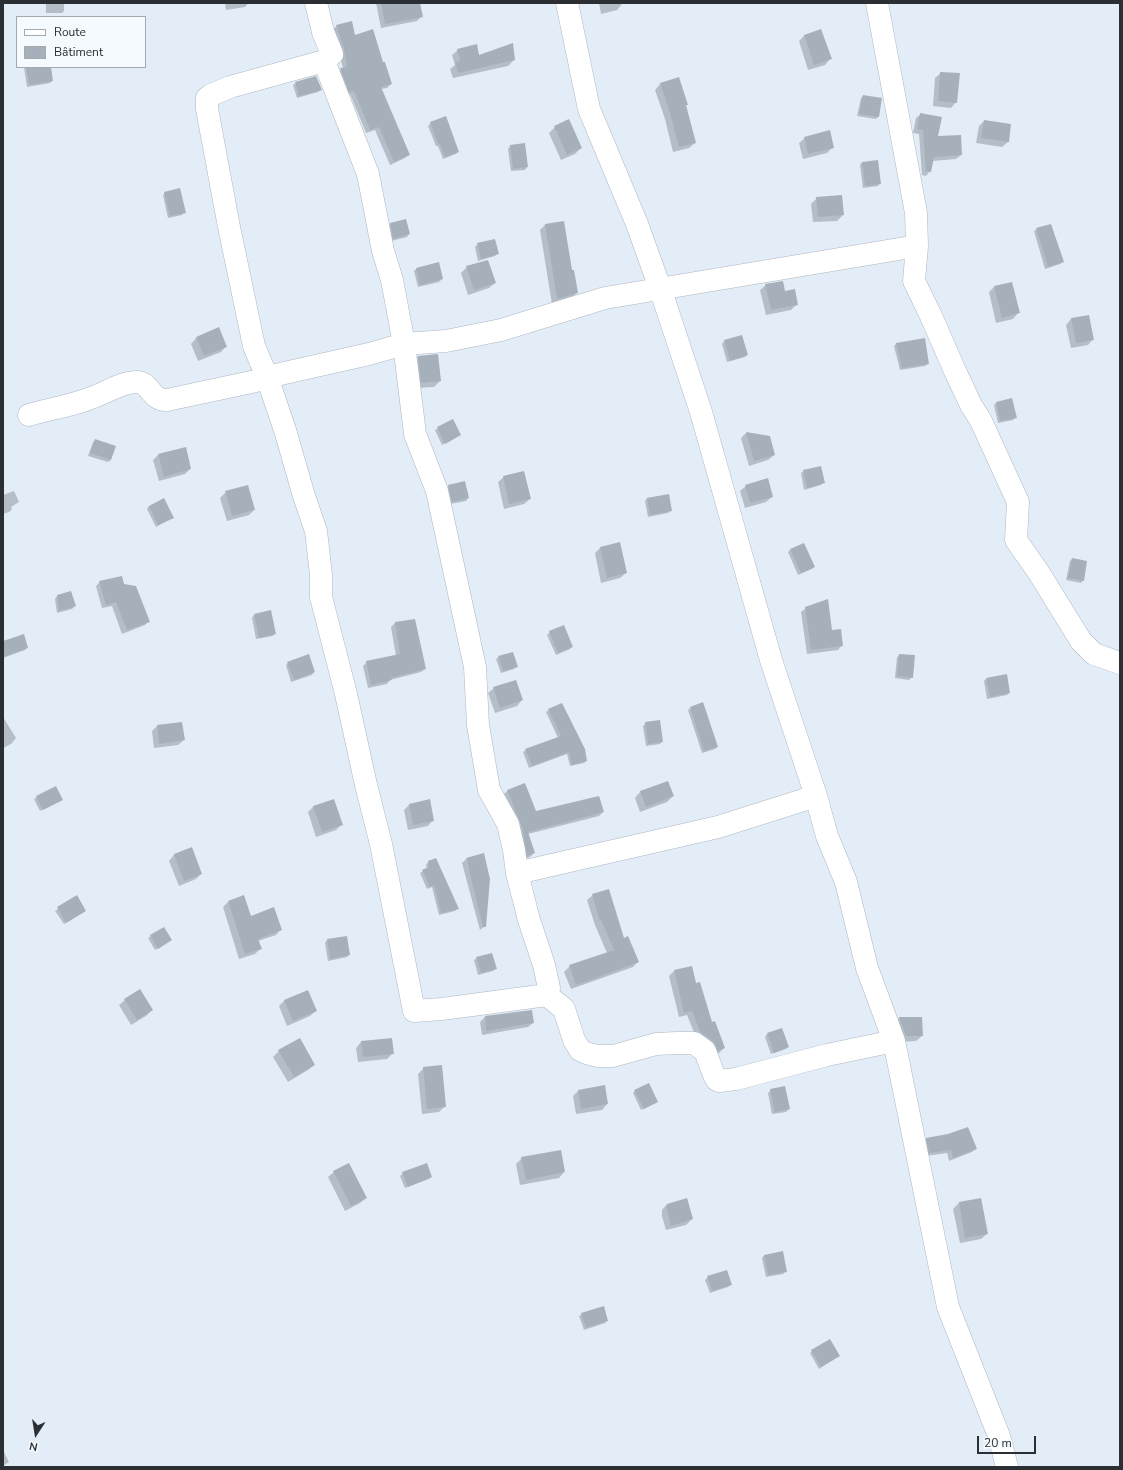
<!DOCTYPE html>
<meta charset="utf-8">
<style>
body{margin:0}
#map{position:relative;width:1123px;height:1470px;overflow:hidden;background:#e3edf8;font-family:"Nunito Sans",sans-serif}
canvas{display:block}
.frame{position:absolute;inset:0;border:4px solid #2b2f33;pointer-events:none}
.legend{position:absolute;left:16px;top:16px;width:130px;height:52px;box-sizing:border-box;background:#f5fafe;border:1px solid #a4a9ad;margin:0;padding:5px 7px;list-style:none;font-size:12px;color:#2b2f33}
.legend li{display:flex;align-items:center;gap:8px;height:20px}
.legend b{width:20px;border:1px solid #a4a9ad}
.north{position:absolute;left:16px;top:1414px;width:40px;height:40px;-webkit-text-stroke:3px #f5fafe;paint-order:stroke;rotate:192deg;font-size:11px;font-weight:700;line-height:16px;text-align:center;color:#2b2f33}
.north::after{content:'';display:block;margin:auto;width:14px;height:18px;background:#2b2f33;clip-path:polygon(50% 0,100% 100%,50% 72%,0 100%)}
.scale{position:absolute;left:977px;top:1436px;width:59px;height:18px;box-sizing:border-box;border:2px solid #2b2f33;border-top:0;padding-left:5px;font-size:12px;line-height:14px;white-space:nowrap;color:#2b2f33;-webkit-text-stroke:3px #f5fafe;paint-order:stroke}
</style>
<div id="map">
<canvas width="1123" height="1470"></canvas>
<div class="frame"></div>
<ul class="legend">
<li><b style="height:5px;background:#fff"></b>Route</li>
<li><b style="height:11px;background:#a6b0ba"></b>Bâtiment</li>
</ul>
<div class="north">N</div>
<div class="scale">20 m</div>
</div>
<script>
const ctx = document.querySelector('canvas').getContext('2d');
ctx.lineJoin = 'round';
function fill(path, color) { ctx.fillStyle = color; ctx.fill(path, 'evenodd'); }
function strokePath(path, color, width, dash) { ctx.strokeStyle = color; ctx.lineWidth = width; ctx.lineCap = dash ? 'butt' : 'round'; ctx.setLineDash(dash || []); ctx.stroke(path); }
fill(new Path2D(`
 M46,3h18v8l-2,2h-16z
 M225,3h22v2l-2,2 -19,3z
 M376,3h43l3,13 -5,5 -36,7z
 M599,3h23v1l-5,6 -16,4z
 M337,26l18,10 36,48 -4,4 -6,1 27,66 -3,3 -15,7 -15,-35 -9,3 -16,-39 -4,1 -9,-22 6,-5 -10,-39z
 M821,30l9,29 -5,6 -17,5 -9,-29 5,-5z
 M458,50l20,6 36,4 -6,6 -55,12 -3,-9 5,-4 -3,-10z
 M24,67h26l2,14 -2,2 -23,4z
 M941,73l15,29 -5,6 -18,-2 2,-28z
 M678,78l9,26 -2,2 10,37 -6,5 -16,4 -8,-33 -10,-29 5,-6z
 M296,83l25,7 -3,2 -21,6 -4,-13z
 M863,96l15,21 -2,2 -19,-3 4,-18z
 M921,114l16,24 24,17 -5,4 -24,2 -2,10 -4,5 -4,-1 -3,-41 -6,-1 3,-15z
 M984,121l24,21 -6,5 -26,-4 3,-17z
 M431,123l27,28 -2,3 -13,5 -5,-13h-2l-8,-20z
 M555,127l26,21 -6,6 -14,6 -12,-27z
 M805,138l28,9 -6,6 -24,6 -4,-16z
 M510,146l17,21 -2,3 -14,1 -3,-22z
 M862,162l18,21 -2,3 -15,2 -3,-23z
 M165,193l19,19 -2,3 -14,3 -5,-23z
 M817,198l26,17 -6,6 -24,1 -2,-18z
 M563,222l9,49 5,22 -6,5 -19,6 -12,-74 5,-5z
 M391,224l18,10 -2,3 -16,4 -3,-15z
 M1037,229l26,33 -3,2 -15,5 -11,-38z
 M478,244l19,10 -2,2 -17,5 -3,-14z
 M467,267l28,16 -6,5 -21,7 -7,-22z
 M416,269l26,10 -3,3 -21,5 -4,-16z
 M766,285l19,7 12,12 -6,6 -25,5 -6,-25z
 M994,287l24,26 -5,6 -17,4 -7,-31z
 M1071,319l22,20 -5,6 -17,3 -5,-23z
 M218,329l8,17 -5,6 -23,9 -7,-17 5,-6z
 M724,341l23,14 -2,2 -18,5 -5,-18z
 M897,343l31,21 -3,2 -25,4 -6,-24z
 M418,356l22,25 -6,6 -18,1 -3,-26z
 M996,403l19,15 -2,2 -15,3 -4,-18z
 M453,420l7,15 -18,10 -7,-15z
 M746,433l28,22 -6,5 -19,6 -8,-28z
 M95,440l16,20 -3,2 -20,-6 5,-14z
 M158,455l32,14 -5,5 -26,7 -6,-21z
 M804,471l19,12 -2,2 -17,5 -3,-17z
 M504,477l26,22 -6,5 -20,5 -6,-27z
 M449,486l19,12 -2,3 -16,3 -4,-15z
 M746,486l26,11 -6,5 -21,6 -5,-17z
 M14,491l5,11 -8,5 1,2 -3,3 -6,2v-19z
 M226,492l28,18 -5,5 -22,6 -7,-23z
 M668,495l3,15 -3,3 -20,4 -3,-16 2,-3z
 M149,506l23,12 -16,9 -9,-18z
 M600,548l26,25 -6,5 -19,5 -6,-30z
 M790,550l24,17 -2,2 -14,6 -10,-23z
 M1072,559l11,21 -2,3 -15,-3 4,-19z
 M100,582l23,3 26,36 -4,4 -23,9 -10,-28 -10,2 -6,-22z
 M57,596l18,10 -3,3 -15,4 -2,-14z
 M806,608l25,23 11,14 -4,5 -31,4 -6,-42z
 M270,612l5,21 -2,3 -17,3 -4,-21 2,-3z
 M414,620l11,49 -4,3 -31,8 -3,4 -19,4 -5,-22 4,-4 29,-6 -5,-29 4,-4z
 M550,632l22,14 -2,3 -14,6 -9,-20z
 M3,642l24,6 -2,2 -22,8z
 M900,655l12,22 -3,3 -14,-2 2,-21z
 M499,657l17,10 -2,2 -13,4 -5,-14z
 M288,663l26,9 -2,3 -21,7 -5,-17z
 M986,679l23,14 -2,2 -20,4 -3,-18z
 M494,688l28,12 -5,6 -22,7 -7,-20z
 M690,708l27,39 -2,2 -13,4 -14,-43z
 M549,710l37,51 -2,2 -14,3 -3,-12 -38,14 -6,-16 3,-2 32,-12 -12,-26z
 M3,717l13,21 -5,6 -8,4z
 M646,723l16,18 -2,3 -14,2 -3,-20z
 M157,726l27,14 -6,5 -24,3 -2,-17z
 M668,782l5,14 -6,6 -27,10 -5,-14 5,-6z
 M507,791l28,22 68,-1 -4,4 -71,18 6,19 -4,4 -7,2 -20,-64z
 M37,797l24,3 -21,11 -6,-12z
 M409,805l24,15 -5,6 -20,4 -4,-20z
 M313,807l29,17 -6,6 -20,7 -8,-25z
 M191,849l10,25 -5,5 -17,7 -10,-25 5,-6z
 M466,859l19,67 -5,4 -18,-67z
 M428,862l29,47 -2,2 -16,4 -7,-28 -5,2 -7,-16 7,-4 -1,-4z
 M593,895l45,67 -5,5 -62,22 -7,-17 6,-6 37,-13 -12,-28 -8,-25z
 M76,897l6,16 -18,11 -9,-13z
 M243,897l7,20 31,12 -5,6 -18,6 2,8 -5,5 -16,5 -16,-52 5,-5z
 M164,928l7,12 -16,10 -7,-12z
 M327,940l22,15 -2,2 -19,4 -3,-18z
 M477,958l18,11 -2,2 -15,4 -4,-15z
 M691,967l4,17 16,40 13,24 -5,5 -6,2 -17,-18 -9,-22 -8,2 -10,-41 5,-5z
 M125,1000l27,10 -6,6 -15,9 -12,-20z
 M285,1000l31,11 -6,5 -23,10 -8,-20z
 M485,1017l48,6 -5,4 -46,8 -2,-13z
 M899,1018h22l1,18 -6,5 -16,1 -6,-18z
 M782,1029l6,18 -2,2 -15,5 -6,-17 2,-3z
 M361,1042l32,11 -6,6 -29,3 -2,-14z
 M279,1051l35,14 -6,5 -20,12 -15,-25z
 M424,1068l21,38 -6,6 -17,2 -4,-40z
 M771,1090l18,19 -3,3 -14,2 -4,-21z
 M578,1091l29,13 -5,6 -26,4 -3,-18z
 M635,1091l21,11 -15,8 -8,-17z
 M927,1138l49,10 -4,4 -23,9 -2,-8 -21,3 -3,-14z
 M522,1158l42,14 -5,6 -39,7 -4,-21z
 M334,1172l32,26 -6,5 -15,8 -17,-34z
 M403,1173l28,4 -2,2 -24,9 -5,-12z
 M980,1199l7,35 -6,5 -21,4 -7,-34 6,-6z
 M667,1204l25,15 -6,6 -20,5 -4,-14v-6z
 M764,1255l22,16 -3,3 -17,3 -4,-19z
 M708,1277l23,7 -3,3 -18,6 -5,-13z
 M582,1314l25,6 -2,3 -21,7 -5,-14z
 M812,1351l27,5 -20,13 -9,-16z
 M3,1450l6,12 -6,4z`), '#0003');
fill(new Path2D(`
 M381,3h39l3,14 -38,7z
 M352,21l3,14 18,-6 10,33h2l7,22 -11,3 29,68 -16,7 -15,-35 -9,3 -16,-39 -5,1 -9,-24 7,-1 -3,-18 -8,-24z
 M821,29l11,30 -18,6 -10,-30z
 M513,43l2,17 -57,13 -3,-10 5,-2 -3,-12 20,-5 2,11z
 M26,67h25l2,14 -24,4z
 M940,72l20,1 -3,30 -19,-2z
 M316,76l6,14 -23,6 -4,-14z
 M679,77l9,28h-2l10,38 -17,4 -9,-34 -10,-30z
 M863,95l19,3 -3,19 -20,-3z
 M920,113l22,4 -4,19 23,-1 1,20 -28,2 -3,15 -5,-1 -3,-41 -6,-1z
 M446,116l13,36 -14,5 -5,-13h-2l-8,-22z
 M569,119l13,29 -15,7 -13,-29z
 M984,120l27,4 -2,18 -28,-4z
 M830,130l4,18 -26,6 -4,-17z
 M525,143l3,24 -15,2 -3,-24z
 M878,160l3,24 -16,2 -3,-24z
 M180,188l6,25 -16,3 -6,-24z
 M842,195l2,20 -26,2 -2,-20z
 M406,219l4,15 -17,5 -3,-16z
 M564,221l8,49h2l4,23 -21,6 -12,-75z
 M1051,224l13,38 -16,5 -12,-39z
 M495,239l4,15 -18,5 -4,-16z
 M488,260l8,23 -22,7 -8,-24z
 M439,262l4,17 -23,6 -4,-17z
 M783,281l2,10 10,-2 3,16 -27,5 -6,-26z
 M1012,282l8,31 -18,5 -8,-32z
 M1089,315l5,25 -18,3 -5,-25z
 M219,327l8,20 -23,9 -8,-19z
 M742,335l6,20 -18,6 -6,-21z
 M925,338l4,26 -27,4 -6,-25z
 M438,354l3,27 -20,2 -3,-27z
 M1012,398l5,20 -17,3 -4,-19z
 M453,419l8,16 -16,9 -8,-17z
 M746,432l24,4 5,19 -21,6z
 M95,439l21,7 -5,14 -21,-7z
 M186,447l5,22 -27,8 -6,-23z
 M821,466l4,17 -18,5 -4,-18z
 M524,471l7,28 -22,5 -6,-28z
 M768,478l5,19 -23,6 -5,-18z
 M465,481l4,17 -17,4 -4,-17z
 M248,485l7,25 -23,6 -7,-25z
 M669,494l3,17 -22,4 -3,-17z
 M164,498l10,20 -16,7 -9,-19z
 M620,542l7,31 -20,5 -7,-31z
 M804,543l11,24 -14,6 -11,-24z
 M1072,558l15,3 -3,20 -16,-3z
 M122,576l2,8 12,2 14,36 -23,8 -11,-28 -10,3 -7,-24z
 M71,591l5,15 -17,5 -2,-16z
 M828,599l4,31 9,-1 2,17 -32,4 -6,-43z
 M271,610l5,24 -17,4 -5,-24z
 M415,619l11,50 -35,9 1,2 -21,5 -5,-24 34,-7 -5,-32z
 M564,625l9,22 -15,6 -9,-22z
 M24,634l4,14 -25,9v-16z
 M513,652l5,15 -15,4 -5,-15z
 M309,654l6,18 -21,8 -7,-18z
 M899,654l16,1 -2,23 -16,-2z
 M1007,674l3,19 -20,4 -4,-19z
 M516,680l7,20 -23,8 -7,-21z
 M703,702l15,45 -14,4 -14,-44z
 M562,703l23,46 2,12 -15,4 -3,-13 -37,14 -7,-17 36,-13 -13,-27z
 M660,720l3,22 -15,2 -3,-22z
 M182,722l3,18 -26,4 -2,-19z
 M668,781l6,15 -28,11 -6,-16z
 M525,783l11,28 63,-15 5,16 -76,20 7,21 -8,3 -4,-24h1l-17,-42z
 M56,786l7,14 -20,10 -7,-14z
 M334,799l9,26 -21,7 -9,-26z
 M430,799l4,22 -21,4 -4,-21z
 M192,847l10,27 -18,7 -10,-27z
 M484,853l6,26 -4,48h-3l-17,-69z
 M436,858l23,51 -18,4 -7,-28 -4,2 -8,-17 7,-3 -1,-6z
 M609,889l15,49 4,-2 11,26 -63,23 -7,-20 45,-15 -13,-30 -1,1 -8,-27z
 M77,895l9,16 -20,12 -9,-16z
 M244,895l7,21 23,-9 8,23 -24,9 4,10 -17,5 -17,-53z
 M164,927l8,13 -14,9 -8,-14z
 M347,936l3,19 -20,4 -3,-20z
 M492,953l5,16 -16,4 -5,-16z
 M692,966l4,17 4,-1 12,40 3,-1 10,27 -7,3 -5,-10 -13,-9 -8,-21 -8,2 -10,-43z
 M140,989l13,21 -16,10 -13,-21z
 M308,990l9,21 -24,10 -9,-21z
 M532,1010l2,13 -48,8 -1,-15z
 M899,1017h23l1,19h-17z
 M782,1028l7,19 -15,6 -7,-20z
 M300,1038l15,27 -21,12 -16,-27z
 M392,1038l2,16 -31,3 -2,-16z
 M442,1065l4,42 -19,2 -4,-42z
 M649,1083l9,19 -14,7 -10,-19z
 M605,1085l3,19 -27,5 -3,-19z
 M785,1086l5,23 -15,3 -5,-23z
 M968,1127l9,22 -24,9 -2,-8 -22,3 -3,-15 22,-4z
 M561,1150l4,22 -39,8 -5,-23z
 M349,1163l18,35 -16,8 -18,-35z
 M427,1163l5,14 -24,10 -6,-15z
 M687,1198l6,21 -22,7 -4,-16v-6z
 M981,1198l7,36 -23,4 -6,-36z
 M783,1251l4,21 -19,3 -4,-20z
 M727,1270l5,15 -20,6 -5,-15z
 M604,1306l4,15 -22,7 -5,-15z
 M830,1339l10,17 -19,11 -10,-17z`), '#a6b0ba');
const minor = new Path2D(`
 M316,3l7,29 9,22 -8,7 -94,26 -19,8 -4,3v11l22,118 25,119 13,31 18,53 19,66 12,35 5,44v22l25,97 20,91 15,59 33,167 28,-2 105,-14 17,14 10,31 6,10 6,3 11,3h16l43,-12 21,-1h17l11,8 9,24 3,5 2,1 17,-2 91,-24 67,-14
 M567,3l22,106 48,115 23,64 41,124 70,248 45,136 11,40 19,46 21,86 27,73 54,266 51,129 8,31
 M877,3l39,210 1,33 -3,35 17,35 24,55 16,34 10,16 37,81 -2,38 23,33 42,68 13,13 26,9
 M324,61l44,113 15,77 9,29 12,64 11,90 22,57 38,176 3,58 11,65 19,34 6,26 3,23 12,47 15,45 5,23 -2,7
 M29,415c20,-6 42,-9 62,-17 15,-5 30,-16 46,-16 13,0 14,19 30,18l89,-19 11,-4 102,-23 35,-10 42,-3 55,-11 104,-32 312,-52
 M517,873l201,-46 98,-31`);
strokePath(minor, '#adb7c1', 23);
strokePath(minor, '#fff', 22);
</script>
